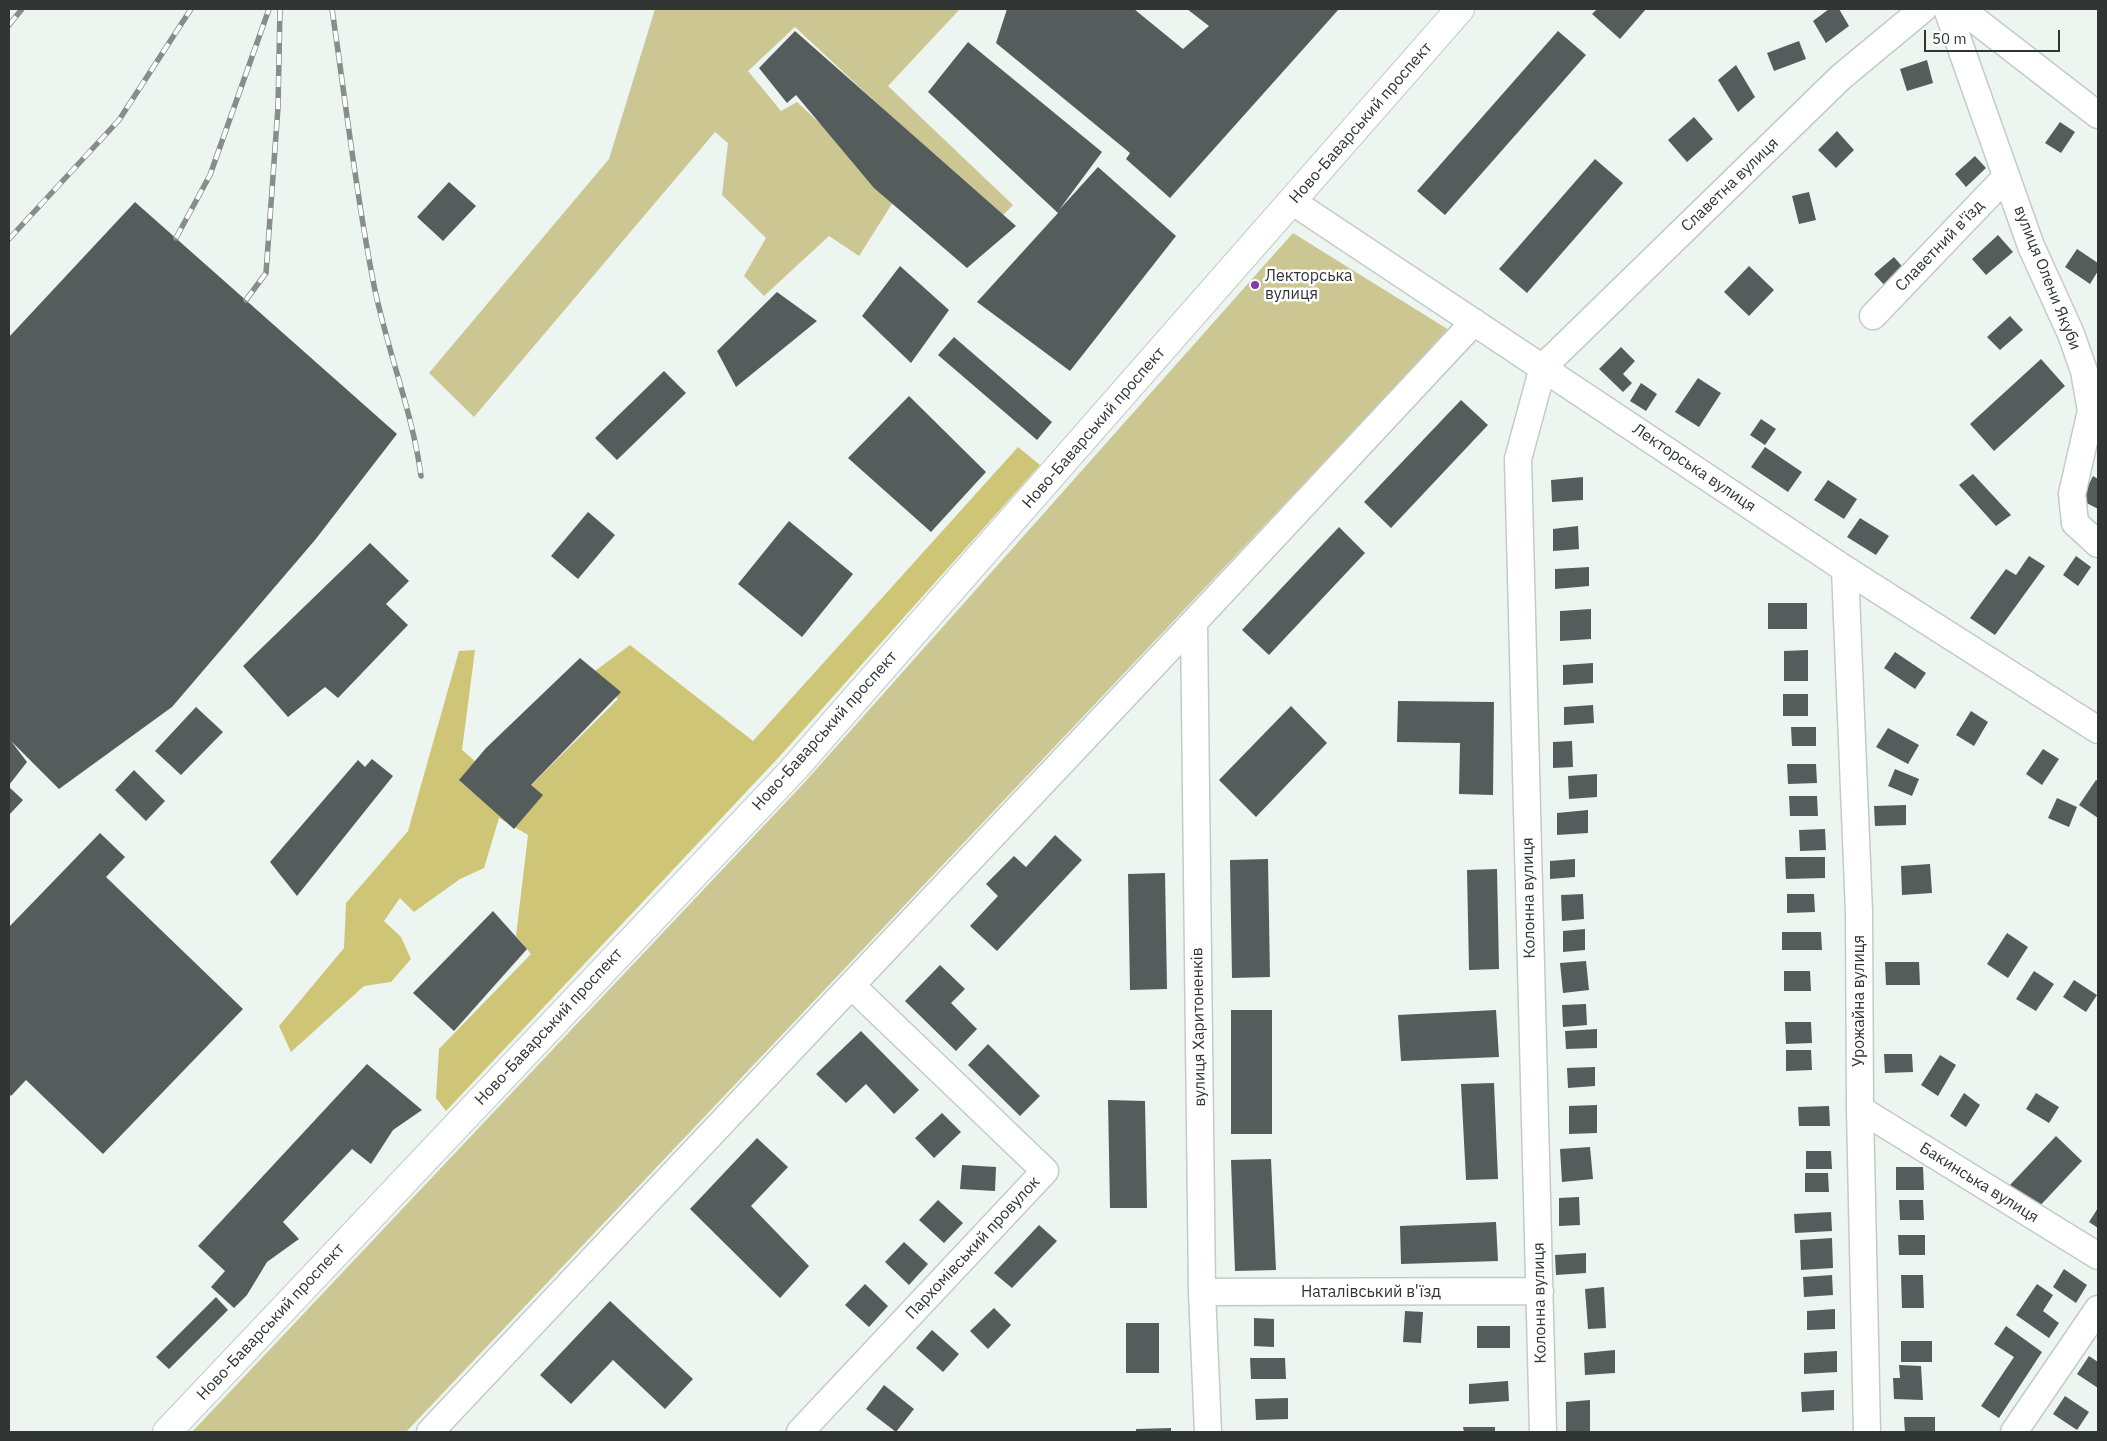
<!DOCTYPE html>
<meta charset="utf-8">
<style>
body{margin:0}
#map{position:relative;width:2107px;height:1441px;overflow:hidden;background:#edf5f0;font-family:"IBM Plex Sans",sans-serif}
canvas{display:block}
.frame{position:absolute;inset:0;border:10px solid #313533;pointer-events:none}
.scale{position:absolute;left:1924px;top:30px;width:136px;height:22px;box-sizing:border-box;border:2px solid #313533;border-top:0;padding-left:6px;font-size:15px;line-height:18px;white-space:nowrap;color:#313533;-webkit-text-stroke:4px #fff;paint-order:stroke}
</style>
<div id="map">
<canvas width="2107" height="1441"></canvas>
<div class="frame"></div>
<div class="scale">50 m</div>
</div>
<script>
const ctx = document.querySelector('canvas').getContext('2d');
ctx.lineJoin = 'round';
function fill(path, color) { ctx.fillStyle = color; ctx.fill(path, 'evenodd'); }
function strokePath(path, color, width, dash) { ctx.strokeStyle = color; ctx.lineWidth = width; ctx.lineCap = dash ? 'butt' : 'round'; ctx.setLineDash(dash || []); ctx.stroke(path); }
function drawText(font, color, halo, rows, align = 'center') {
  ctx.font = font + ' "IBM Plex Sans",sans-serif'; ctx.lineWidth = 5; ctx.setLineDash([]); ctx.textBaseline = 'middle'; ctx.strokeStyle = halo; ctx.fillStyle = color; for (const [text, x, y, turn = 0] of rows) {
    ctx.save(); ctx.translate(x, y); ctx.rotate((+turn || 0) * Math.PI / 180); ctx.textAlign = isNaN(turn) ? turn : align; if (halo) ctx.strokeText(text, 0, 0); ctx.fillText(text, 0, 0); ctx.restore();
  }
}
fill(new Path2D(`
 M655,9h303l1,1 -71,76 125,119 -13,13 -205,-191 -47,44 33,40 16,-9 100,94 -38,60 -30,-20 -65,60 -20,-20 22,-38 -44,-43 6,-52 -13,-11 -241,285 -45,-44 180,-214z
 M1293,233l156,97 -1043,1102h-214l612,-649z`), '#ccc692');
fill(new Path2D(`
 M1018,447l22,18 -261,292 -333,354 -10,-13 3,-49 92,-95 -15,-18 12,-101 -29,-17 -15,50 -24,11 -46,33 -14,-14 -16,23 17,16 10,22 -20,23 -27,4 -73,66 -12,-26 65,-78 2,-45 62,-72 51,-180 16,-1 -13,100 56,48 100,-99 -27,-25 39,-29 123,96z`), '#cfc576');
fill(new Path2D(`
 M1007,9h127l49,40 26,-23 -22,-17h152l-169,189 -44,-39 4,-6 -134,-110z
 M1597,9h49l-26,30 -28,-25z
 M1829,9h10l10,17 -23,17 -13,-22z
 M795,31l221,195 -49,42 -93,-80 -78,-93 -9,8 -28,-35z
 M1558,31l28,24 -141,160 -28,-24z
 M1799,41l7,18 -32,12 -7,-18z
 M968,42l134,110 -43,58 39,-43 78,69 -106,135 -93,-69 81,-89 -130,-121z
 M1927,60l6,23 -26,8 -7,-22z
 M1736,65l19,32 -17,15 -20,-32z
 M1694,117l19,22 -26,23 -19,-22z
 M2060,122l15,10 -14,21 -16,-10z
 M1837,131l17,19 -18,18 -18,-18z
 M1975,156l11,12 -20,19 -11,-13z
 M1595,159l28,24 -96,110 -28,-24z
 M449,182l27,24 -33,35 -26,-24z
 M1809,192l7,28 -17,4 -7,-28z
 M135,202l262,232 -82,106 -143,167 -113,82 -48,-48 16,21 -18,23v-448z
 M1998,235l15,17 -27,23 -14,-16z
 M2077,249l21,14v8l-8,13 -25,-17z
 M1894,257l12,14 -19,17 -13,-14z
 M900,266l49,44 -38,53 -49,-47z
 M1749,266l25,24 -25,26 -25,-24z
 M777,292l40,29 -81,66 -19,-36z
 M2010,316l13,14 -23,20 -13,-13z
 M954,337l98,85 -15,18 -99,-85z
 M1621,347l14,14 -12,13 9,9 -9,9 -24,-23z
 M2041,359l24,27 -71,65 -24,-27z
 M664,371l22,22 -69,67 -22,-22z
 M1698,378l23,15 -22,34 -24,-15z
 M1641,383l16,11 -11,17 -16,-10z
 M909,396l77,76 -55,60 -83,-74z
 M1461,400l27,25 -97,103 -27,-26z
 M1761,419l15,10 -11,16 -15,-10z
 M1765,447l37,25 -14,20 -37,-25z
 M1973,474l38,41 -15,11 -37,-41z
 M2093,476l5,3v30l-17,-9z
 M1583,477v23l-31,2 -1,-22z
 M1828,480l29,19 -13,20 -30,-19z
 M588,512l27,23 -37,44 -27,-23z
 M1860,518l29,18 -13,19 -29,-18z
 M789,521l64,53 -51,63 -64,-53z
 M1578,526l1,23 -26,2v-22z
 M1339,527l26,26 -96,102 -27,-25z
 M370,543l39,38 -23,23 22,21 -70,73 -13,-11 -37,30 -45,-51z
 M2029,556l16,10 -50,69 -25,-17 36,-49 10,6z
 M2076,556l15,11 -13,19 -15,-11z
 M1589,567v19l-34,3v-20z
 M1768,603h39v26h-39z
 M1591,609v30l-31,2v-30z
 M1808,650v31h-24v-30z
 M1895,652l31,21 -11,16 -31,-21z
 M580,658l41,34 -90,93 12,10 -29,34 -55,-49 27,-32z
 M1593,663v20l-30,2v-20z
 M1783,694h25v22h-25z
 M1398,701l96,1 -1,93 -34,-1 1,-51 -63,-1z
 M1593,705l1,18 -30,2v-18z
 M1291,706l36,37 -71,74 -37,-37z
 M196,707l27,25 -42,43 -26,-24z
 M1971,711l17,11 -14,24 -18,-11z
 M1791,727h25v19h-24z
 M1888,728l31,17 -11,19 -32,-17z
 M1572,741l1,26 -20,1v-26z
 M2043,749l16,10 -17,26 -16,-11z
 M372,759l21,17 -96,120 -27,-34 88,-102 7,7z
 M1787,764h29l1,19 -29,1z
 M1895,769l24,10 -7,17 -24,-10z
 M134,770l31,31 -19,20 -31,-31z
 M1597,774v23l-28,2 -1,-23z
 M2096,780l2,1v37l-19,-13z
 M9,787l14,13 -14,15z
 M1789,796h28l1,20h-28z
 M2057,798l20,9 -8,20 -21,-9z
 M1906,805v20l-31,1 -1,-20z
 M1588,810v23l-31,2v-22z
 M1825,829l1,21 -26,1 -1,-21z
 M100,833l25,24 -19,20 137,132 -140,145 -77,-74 -15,16 -2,-3v-166z
 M1055,835l27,25 -85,91 -27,-25 28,-30 -12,-12 28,-28 12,11z
 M1785,857h40v21l-39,1z
 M1268,859l2,118 -38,1 -2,-118z
 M1575,859v18l-25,2v-18z
 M1930,864l2,29 -30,2 -1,-29z
 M1497,869l2,100 -30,1 -2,-100z
 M1165,873l2,116 -37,1 -2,-116z
 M1583,894l1,25 -22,2 -1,-26z
 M1787,894h27l1,18 -28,1z
 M493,911l34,38 -73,82 -41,-38z
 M1585,929v21l-22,2v-21z
 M1782,932h39l1,18h-40z
 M2007,933l21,14 -20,31 -21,-14z
 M1586,961l3,29 -26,3 -3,-30z
 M1885,962h34l1,23h-34z
 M940,965l25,24 -14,14 26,26 -21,22 -51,-50z
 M1784,971h26l1,20h-27z
 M2034,971l20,13 -18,27 -20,-12z
 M2074,980l23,15 -11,17 -23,-15z
 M1586,1004l1,21 -24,2 -1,-22z
 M1231,1010h41v124h-41z
 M1496,1010l3,47 -98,4 -3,-46z
 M1785,1022h26l1,21 -26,1z
 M1597,1029v19l-31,1 -1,-18z
 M861,1031l58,59 -25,24 -28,-30 -20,19 -30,-29z
 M988,1044l52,52 -20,20 -52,-51z
 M1786,1050h25l1,20 -26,1z
 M1884,1054h28l1,18 -28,1z
 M1940,1055l16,10 -18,31 -17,-11z
 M367,1064l55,46 -29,20 -22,34 -19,-15 -69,73 16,17 -32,23 -20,33 -13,13 -23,-21 14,-16 -27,-25z
 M1595,1067v19l-27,2 -1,-20z
 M1494,1083l4,96 -32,1 -5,-96z
 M1964,1093l16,12 -14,22 -16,-11z
 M2036,1093l23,14 -10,16 -23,-14z
 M1108,1100l37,1 2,107h-37z
 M1597,1105v28l-28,1v-28z
 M1829,1106l1,20h-31l-1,-19z
 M942,1113l19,19 -27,26 -19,-20z
 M2056,1136l26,25 -46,49 -26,-25z
 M757,1138l31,29 -37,39 58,60 -29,32 -90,-89z
 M1590,1147l3,32 -31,3 -2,-33z
 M1806,1151h25l1,18h-26z
 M1271,1159l5,111 -41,1 -4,-111z
 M962,1165l34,2 -1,24 -35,-2z
 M1896,1167h27l1,23h-28z
 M1805,1173h23l1,19h-24z
 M1579,1197l1,28 -21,1v-28z
 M938,1200l25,23 -19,20 -25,-23z
 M1899,1200h24l1,20h-24z
 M2098,1208v20l-9,-6z
 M1831,1212l1,19 -37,2 -1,-19z
 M1496,1222l2,39 -97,3 -1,-38z
 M1039,1225l18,16 -45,47 -18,-15z
 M1898,1235h27v20h-26z
 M1832,1238l1,30 -32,2 -1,-30z
 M904,1242l24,22 -19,21 -24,-23z
 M1586,1253v20l-30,2 -1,-20z
 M2064,1269l23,16 -11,18 -23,-16z
 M1832,1275l1,20 -29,2 -1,-20z
 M1901,1275h22l1,33h-22z
 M865,1284l23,22 -19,21 -24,-22z
 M2037,1284l16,11 -10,16 16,12 -10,15 -33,-23z
 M1604,1287l2,41 -18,1 -3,-40z
 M216,1297l12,13 -59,59 -13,-12z
 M610,1301l83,78 -28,30 -52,-49 -42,44 -31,-29z
 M994,1308l17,17 -23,24 -18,-18z
 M1835,1309v20l-28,1v-19z
 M1405,1311l18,1 -2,31 -18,-1z
 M1254,1318l20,1v28l-20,-1z
 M1126,1323h33v50h-33z
 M1477,1326h33v22h-33z
 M2006,1326l36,26 -43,66 -18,-12 33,-49 -20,-13z
 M932,1330l27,24 -16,18 -27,-24z
 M1901,1341h31v21h-31z
 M1615,1350v23l-30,2 -1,-22z
 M1837,1351v21l-33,2v-21z
 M2089,1356l9,6v26l-21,-14z
 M1250,1358h35l1,21h-35z
 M1899,1365l22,1 2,34 -29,-1 -1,-21h7z
 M1508,1381l1,20 -40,3v-20z
 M884,1385l30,24 -18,23 -30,-23z
 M1834,1390v20l-32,2 -1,-20z
 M2065,1396l24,16 -12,18 -24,-16z
 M1288,1398v21l-32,1 -1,-21z
 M1590,1400v32h-24v-30z
 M1904,1417h31v15h-30z
 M1463,1427h32v5h-31z
 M1171,1428v4h-35v-3z`), '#545d5c');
const minor = new Path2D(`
 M1947,9l84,237 40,88 13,37 7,40 -19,83 3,29 23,21
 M1961,9l137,106
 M1293,202l552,367 253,161
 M1873,316l133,-139
 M1845,569l14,343 1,197 7,323
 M1194,622l8,670 6,140
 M1860,1109l238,147
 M1202,1292l338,-1
 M430,1432l764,-810 280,-300
 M800,1432l245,-261 -193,-185
 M1543,1432l-25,-973 25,-92 298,-290 82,-68
 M2014,1432l84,-123`);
const major = new Path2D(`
 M167,1432l626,-662 667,-761`);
strokePath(minor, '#c3cbc7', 29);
strokePath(major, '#c3cbc7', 30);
strokePath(minor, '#fff', 26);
strokePath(major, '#fff', 28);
const rail = new Path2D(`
 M332,9c13,88 23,178 40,266 12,68 40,133 49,201
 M9,25l13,-16
 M176,238l34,-63 59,-166
 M9,239l110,-119 72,-111
 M246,300l20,-27 12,-166 2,-98`);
strokePath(rail, '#878d8a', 5.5);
strokePath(rail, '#fff', 4, [11]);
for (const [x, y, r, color] of [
 [1255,285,5,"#8539ab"]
]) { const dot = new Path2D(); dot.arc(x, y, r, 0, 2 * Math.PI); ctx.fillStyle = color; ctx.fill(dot); strokePath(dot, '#fff', 2); }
drawText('16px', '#313533', '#fff', [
 ["Ново-Баварський проспект",1361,123,-49],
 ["Славетна вулиця",1730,185,-44],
 ["Славетний в'їзд",1940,246,-46],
 ["вулиця Олени Якуби",2047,278,68],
 ["Ново-Баварський проспект",1094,428,-49],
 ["Лекторська вулиця",1694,468,34],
 ["Ново-Баварський проспект",825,731,-48],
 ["Колонна вулиця",1529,898,-91],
 ["Урожайна вулиця",1859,1001,-90],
 ["Ново-Баварський проспект",549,1027,-47],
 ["вулиця Харитоненків",1199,1027,-91],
 ["Бакинська вулиця",1979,1183,32],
 ["Пархомівський провулок",973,1248,-47],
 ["Наталівський в'їзд",1371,1292],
 ["Колонна вулиця",1540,1303,-91],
 ["Ново-Баварський проспект",271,1322,-47]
]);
drawText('16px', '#313533', '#fff', [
 ["Лекторська",1265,276],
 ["вулиця",1265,294]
], 'left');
</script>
